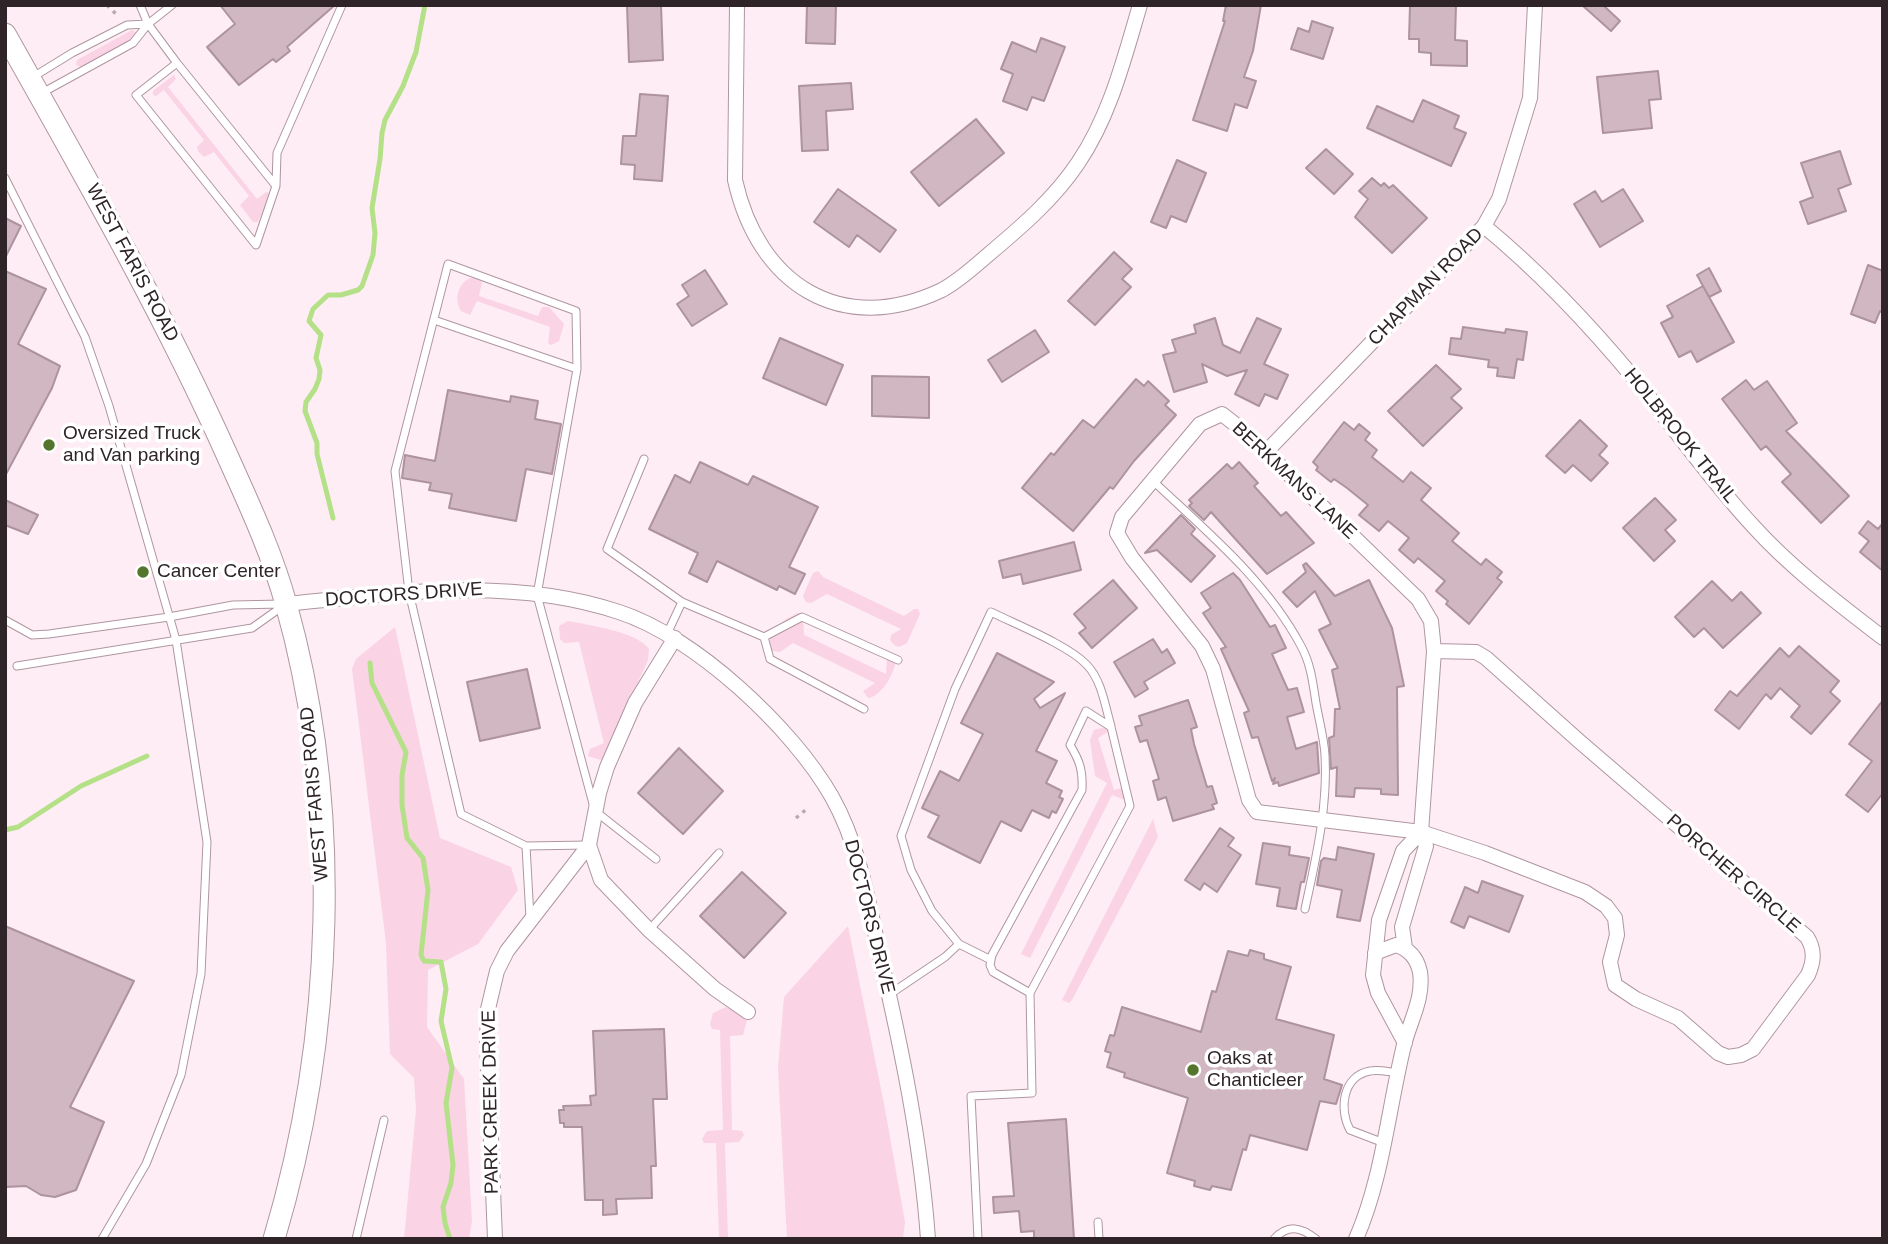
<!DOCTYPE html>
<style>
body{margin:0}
#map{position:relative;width:1888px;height:1244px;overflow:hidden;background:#feedf4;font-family:Arial,sans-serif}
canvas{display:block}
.frame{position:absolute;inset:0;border:7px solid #2f2529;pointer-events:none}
</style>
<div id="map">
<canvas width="1888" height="1244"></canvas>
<div class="frame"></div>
</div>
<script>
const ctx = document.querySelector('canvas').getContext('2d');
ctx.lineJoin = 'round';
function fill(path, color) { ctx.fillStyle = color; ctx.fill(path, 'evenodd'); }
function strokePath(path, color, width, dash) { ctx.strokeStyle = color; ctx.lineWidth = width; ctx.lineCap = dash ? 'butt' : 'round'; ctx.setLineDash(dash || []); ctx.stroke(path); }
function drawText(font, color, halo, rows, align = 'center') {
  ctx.font = font + ' Arial,sans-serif'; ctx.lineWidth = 7; ctx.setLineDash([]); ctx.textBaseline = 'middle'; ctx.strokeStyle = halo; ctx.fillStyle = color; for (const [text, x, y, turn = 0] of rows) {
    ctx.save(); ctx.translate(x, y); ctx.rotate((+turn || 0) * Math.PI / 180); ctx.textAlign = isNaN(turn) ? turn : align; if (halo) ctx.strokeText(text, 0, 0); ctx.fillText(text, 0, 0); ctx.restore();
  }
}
fill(new Path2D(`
 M132,30l5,3 -1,5 -55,29 -5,-2 1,-5z
 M174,75l2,4 -8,8 89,112 9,-7 3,1 1,4 -12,25h-5l-13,-17 9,-9 -35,-44 -10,5 -6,-6 -1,-4 7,-7 -40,-50 -8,6 -3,-1v-4z
 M475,277l7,5 -3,14 59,20 4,-9h7l15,17 -5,17 -8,4 -3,-2 2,-16 -73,-26 -7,14 -9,-4c-8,-13 -2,-32 14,-34z
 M818,571l5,6 81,39 10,-7h4l2,5 -13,29 -8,4 -5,-2 -4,-5 1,-5 10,-6 -74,-35 -16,9 -5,-1 -3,-6 10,-23z
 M798,613l5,4 1,18 82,39 1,-16 9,3c-3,14 -14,35 -28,37l-5,-7 12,-8 -82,-40 -13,9 -8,-1c-9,-17 12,-32 26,-38z
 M568,621c20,4 70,11 81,28l-1,11 -44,98 -3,2 -13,-4 2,-7 14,-6 -25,-101 -15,1 -4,-4 -1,-13z
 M395,627l45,211 71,29 7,23 -40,54 -50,26 -1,57 37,52 8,142 -3,18h-65l12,-129 -2,-32 -24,-24 -4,-111 -34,-274 4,-10z
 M1102,728h5l2,3 -11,7 16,52 12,-3 -1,13 -13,-5 -82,163 -9,-4 86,-171 -12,-7 -5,-36 4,-10z
 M1153,819l5,18 -86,163 -3,3 -7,-3z
 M848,926l37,183 20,113 -2,17h-116l-9,-170 6,-72z
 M726,1007l20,9 1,4 -4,15 -13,1 2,94 10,1 2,4 -5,7 -14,1 3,96h-9l-3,-96h-12l-2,-4 5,-8 16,-1 -3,-100 -8,-1 -2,-5 3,-11z`), '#fad3e4');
strokePath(new Path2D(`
 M333,518l-16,-64v-11l-12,-32 1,-9 9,-13 4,-10 1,-9 -4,-12 5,-23 -12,-14 4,-12 15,-14h13l17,-5 4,-4 11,-31 2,-22 -3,-25 8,-49 2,-26 3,-13 18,-34 13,-34 9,-47
 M370,663l2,20 34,69 -4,23v30l5,33 16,20 5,32 -7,65 3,6 17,1 5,27 -5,32 11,47 -6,35 7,62 -2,18 -8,24 2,16 5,16
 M5,830l13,-3 63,-41 66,-30`), '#b4e088', 5);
const building = new Path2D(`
 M220,5h115l-48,42 3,4 -14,11 -3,-3 -34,26 -32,-38 28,-23z
 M627,5h34l2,55 -34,2z
 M807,5h29l-1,39 -29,-1z
 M1226,5h35l-8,46 -9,26 12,4 -9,27 -12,-4 -8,27 -34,-11 32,-99h-2z
 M1410,5h46l-1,35 12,1v25l-36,-1v-12l-12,-1v-13h-10z
 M1582,5h21l17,16 -9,10z
 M1312,21l21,7 -10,31 -32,-10 7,-21 11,4z
 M1041,38l24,9 -21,54 -12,-4 -5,13 -24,-9 10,-27 -12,-5 11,-27 24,10z
 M1658,71l3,28 -12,1 3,28 -49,5 -6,-56z
 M851,83l2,26 -27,2 2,39 -26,1 -3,-65z
 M640,94l28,2 -6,85 -28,-2 1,-14 -14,-1 2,-28h13z
 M1423,100l36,16 -5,12 12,5 -15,33 -84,-38 10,-22 36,16z
 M976,119l28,34 -65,53 -28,-34z
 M1326,149l27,25 -19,20 -28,-26z
 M1840,151l11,33 -13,5 8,22 -38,13 -8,-22 13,-5 -12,-34z
 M1177,160l29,13 -20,49 -15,-6 -5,12 -15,-6z
 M1372,178l9,8 3,-3 5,5 4,-3 34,33 -35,35 -37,-36 13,-18 -9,-8z
 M838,189l58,41 -16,22 -23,-17 -8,12 -35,-25z
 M1623,189l20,32 -43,26 -26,-43 21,-13 7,11z
 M5,218l16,8 -16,32z
 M1114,252l18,17 -10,10 9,8 -36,38 -27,-24z
 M1868,265l15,6v41l-3,-1 -5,12 -24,-9z
 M1709,268l12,23 -12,6 -12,-22z
 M705,270l22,34 -35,22 -15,-22 12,-8 -7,-11z
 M5,271l41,18 -28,55 42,22 -8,22 -47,88z
 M1703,286l31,56 -37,20 -6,-11 -12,6 -18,-34 12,-6 -6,-11z
 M1215,318l8,27 17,8 17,-35 24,11 -17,35 24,11 -11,24 -12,-5 -6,12 -24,-12 12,-24 -20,6 -25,-12 5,18 -33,10 -11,-37 13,-3 -4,-12 24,-7 -2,-8z
 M1463,327l42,6 1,-4 21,3 -4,28 -6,-1 -3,19 -17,-2 1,-8 -10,-1 1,-7 -40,-6 2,-16 10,1z
 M1035,330l14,22 -47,30 -14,-22z
 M780,338l63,27 -17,40 -63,-27z
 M1436,365l25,24 -10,9 11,10 -39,38 -35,-35z
 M872,376l57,1v41l-57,-2z
 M1136,379l8,7 4,-5 21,20 -4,4 11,10 -42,46 -21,28 -3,-2 -37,44 -51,-43 29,-35 3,2 29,-35 11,8z
 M1746,380l8,10 13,-9 30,42 -11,8 63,65 -28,27 -39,-41 9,-8 -25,-28 -5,4 -39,-51z
 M448,390l62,12 1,-6 27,5 -3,18 26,5 -9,50 -26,-5 -10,52 -67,-13 3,-14 -23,-4 2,-7 -29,-5 3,-23 30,6z
 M1580,420l27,26 -8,9 9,8 -17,18 -18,-16 -8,8 -19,-17z
 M1344,422l10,8 5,-6 11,9 -5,7 12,10 -5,7 31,25 8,-10 20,16 -10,12 38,33 -7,8 29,24 5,-6 16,13 -5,6 5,4 -33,42 -23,-20 2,-3 -12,-10 9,-10 -27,-23 -4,5 -15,-13 10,-12 -21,-17 -9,10 -20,-16 9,-10 -21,-17 -13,-9 -3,3 -15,-12 2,-3 -5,-5z
 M700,462l48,23 5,-9 65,31 -29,60 16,7 -10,20 -16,-8 -2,4 -60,-29 -10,21 -18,-9 9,-20 -49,-24 26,-54 15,8z
 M1239,462l19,21 -4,3 27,30 5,-4 28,31 -47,31 -56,-62 -7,8 -15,-14 3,-3 -3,-3 38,-36 5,5z
 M1655,498l21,22 -11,10 10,11 -21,20 -31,-33z
 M5,500l33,15 -10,19 -23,-9z
 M1181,515l14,14 -4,5 24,22 -24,26 -34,-32 -12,3z
 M1868,521l10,8 5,-6v48l-23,-19 9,-11 -10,-8z
 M1074,542l7,28 -58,14 -2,-10 -18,4 -4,-17z
 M1306,563l29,33 34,-16 23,48 12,58 -7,1 1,108 -17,-1v-5l-26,-1 -1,9 -18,-1 1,-29 -6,2 -2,-31 5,-2 1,-27h5l-8,-39 6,-2 -19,-38 12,-6 -16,-33 -18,16 -14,-15 23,-20 -3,-7z
 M1233,573l7,7 30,47 5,-2 11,23 -14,6 16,36 9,-2 7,24 -17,5 9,32 21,-7 2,31 -40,13 -1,-4 -5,2 2,-6 -3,3 -14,-44 -6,1 -8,-25 5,-2 -28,-62 5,-2 -23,-34 8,-5 -10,-15z
 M1113,580l24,28 -45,40 -13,-15 7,-5 -12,-14z
 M1712,581l20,20 9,-9 20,21 -38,35 -19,-20 -10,9 -19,-20z
 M1153,639l9,14 5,-4 8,14 -31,19 4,7 -13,8 -21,-35z
 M1799,646l40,35 -9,11 10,9 -29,33 -20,-17 9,-11 -20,-18 -9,11 -5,-5 -27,35 -24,-19 15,-19 7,5 43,-48 9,9z
 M997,653l57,29 -20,17 6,9 25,-15 -29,58 21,10 -11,22 16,8 -3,6 4,2 -7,14 -4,-2 -3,7 -17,-8 -11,21 -20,-10 -21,42 -52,-26 11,-21 -17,-8 18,-37 19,10 24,-47 -22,-11z
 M527,669l13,59 -60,13 -13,-59z
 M1188,700l9,27 -6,2 3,15 13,43 5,-1 5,17 -5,2 2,4 -41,12 -7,-24 -8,3 -5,-19 6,-2 -12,-39 -7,2 -5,-15 7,-2 -3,-9z
 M1883,700v93l-15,19 -22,-17 26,-34 -23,-17z
 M679,748l44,43 -40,43 -45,-41z
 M1220,828l14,10 -6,8 13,9 -24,37 -13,-9 -4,7 -15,-10z
 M1263,843l27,4 -1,8 20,3 -5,24h-3l-5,27 -19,-3 3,-18 -24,-4z
 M1338,847l36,7 -14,67 -23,-4 5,-27 -25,-5 4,-24 3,-3 12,2z
 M742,872l44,41 -42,45 -44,-42z
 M1482,881l41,15 -14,36 -40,-16 -5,12 -13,-6 14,-35 13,6z
 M5,926l129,55 -64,126 34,15 -28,68 -21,7 -14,-2 -15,-9 -21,1z
 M1250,950l14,4v5l27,8 -15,52 58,16 -10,44 18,6 -6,19 -16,-3 -13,49 -57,-15 -4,15 -3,-1 -12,41 -19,-4 -2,4 -16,-4 1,-5 -28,-8 21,-75 -64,-21 1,-4 -18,-6 4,-14 -6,-2 5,-16 4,1 8,-29 79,25 11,-41 4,1 12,-41 20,5z
 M664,1029l3,70h-14l3,67h-5l1,32 -36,1 1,15 -14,1v-15h-18l-3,-73h-18v-4h-4l-1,-13h5l-1,-4 28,-1 -1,-9 6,-1 -3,-64z
 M1066,1119l8,120h-40v-8l-13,1 -2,-21 -25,2 -1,-16 21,-1 -6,-73z`);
fill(building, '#d1b7c2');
strokePath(building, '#ad939e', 2);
const lane = new Path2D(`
 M140,5l8,19 29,39 99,123 -20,59 -120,-150 41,-32
 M33,77l39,-24 55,-28 21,-1
 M40,94l93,-51 15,-19 24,-19
 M5,178l80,159 24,69 67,234 31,202 -6,132 -20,101 -35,89 -44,75
 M276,185l1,-32 65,-148
 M434,320l143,49
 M644,459l-37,90 75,53 -15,32
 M1152,480c54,51 114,100 149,166 10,18 12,38 15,57 3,17 8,35 9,52 3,52 -9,103 -20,154
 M682,602l82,35 6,22 94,50
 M5,620l27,15 17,-1 120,-17 64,-12 49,-1
 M764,637l38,-20 96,43
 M17,666l235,-38 31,-22
 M526,846l62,-1
 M530,918l-4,-72 -65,-32 -52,-222 -14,-121 53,-207 128,47 1,58 -40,226 58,216 61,48
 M649,930l70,-77
 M959,944l-27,-33 -21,-41 -10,-34 54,-147 36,-77c26,13 77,33 96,53 15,16 18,41 24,61
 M890,994l55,-37 14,-13 32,16
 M1384,1143l-34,-13c-11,-20 -8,-54 20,-59 8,-2 19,1 28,2
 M1098,1222l1,17
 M356,1239l28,-119
 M978,1239l-7,-143 61,-3 -2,-100 100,-187 -19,-79 -25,-16 -16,34c10,16 13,26 12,45l-90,165 -2,10 3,7 37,21
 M1274,1239c14,-15 27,-12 42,0`);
const street = new Path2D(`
 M737,5l-2,175c23,104 106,158 207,110 17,-9 32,-23 47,-36 32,-27 65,-55 89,-91 32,-47 46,-104 62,-158
 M1484,226c57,47 106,99 153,156 39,48 74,99 117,145 38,42 84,76 129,111
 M1265,453l219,-227 15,-27 31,-101 5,-93
 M286,604c111,-11 225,-28 333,8 75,24 174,116 213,185 26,46 36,102 47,154 22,95 42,190 49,288
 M589,845l12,35 48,50 66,59 33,23
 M1405,948l-3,-21 24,-81 -5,-14 13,-181 -3,-30 -13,-22 -173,-167 -23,-18 -22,10 -78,93 -5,16 15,25 70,88 11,23 36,131 8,12 164,20 64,21 100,39 21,14 9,12 2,17 -7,27 5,23 21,14 42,19 40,35 10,4 13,-2 12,-6 55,-74c6,-14 7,-25 -1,-38l-228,-196 -93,-83 -10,-6 -42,-1
 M1405,1043l-27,-50 -5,-18 6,-55 24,-69 18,-19
 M495,1239l-8,-197 1,-33 9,-38 10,-20 82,-106 10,-52 8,-26 28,-64 40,-65
 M1356,1239c27,-62 32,-129 48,-194 6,-24 20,-47 16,-73 -3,-14 -11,-23 -24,-27l-21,8`);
const secondary = new Path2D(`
 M5,34c78,139 157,276 222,421 22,49 45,98 59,149 57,202 48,435 -12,635`);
strokePath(lane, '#af96a1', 9);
strokePath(street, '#af96a1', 16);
strokePath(secondary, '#af96a1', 23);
strokePath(new Path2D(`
 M107,5l11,11
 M796,818l13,-11`), '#b7a9af', 3.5, [3.5, 5]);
strokePath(lane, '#fff', 7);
strokePath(street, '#fff', 14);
strokePath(secondary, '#fff', 21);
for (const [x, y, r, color] of [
 [49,445,7,"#53752c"],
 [143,572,7,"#53752c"],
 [1193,1070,7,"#53752c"]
]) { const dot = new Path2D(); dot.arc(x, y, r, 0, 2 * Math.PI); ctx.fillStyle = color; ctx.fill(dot); strokePath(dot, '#fff', 2.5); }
drawText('19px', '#2f2529', '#fff', [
 ["WEST FARIS ROAD",132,263,62],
 ["CHAPMAN ROAD",1426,287,-46],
 ["HOLBROOK TRAIL",1680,436,51],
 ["BERKMANS LANE",1294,481,43],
 ["DOCTORS DRIVE",404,595,-4],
 ["WEST FARIS ROAD",315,794,-95],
 ["PORCHER CIRCLE",1733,874,41],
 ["DOCTORS DRIVE",869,917,76],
 ["PARK CREEK DRIVE",491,1102,-91]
]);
drawText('19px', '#2f2529', '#fff', [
 ["Oversized Truck",63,434],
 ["and Van parking",63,456],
 ["Cancer Center",157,572],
 ["Oaks at",1207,1059],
 ["Chanticleer",1207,1081]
], 'left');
</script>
